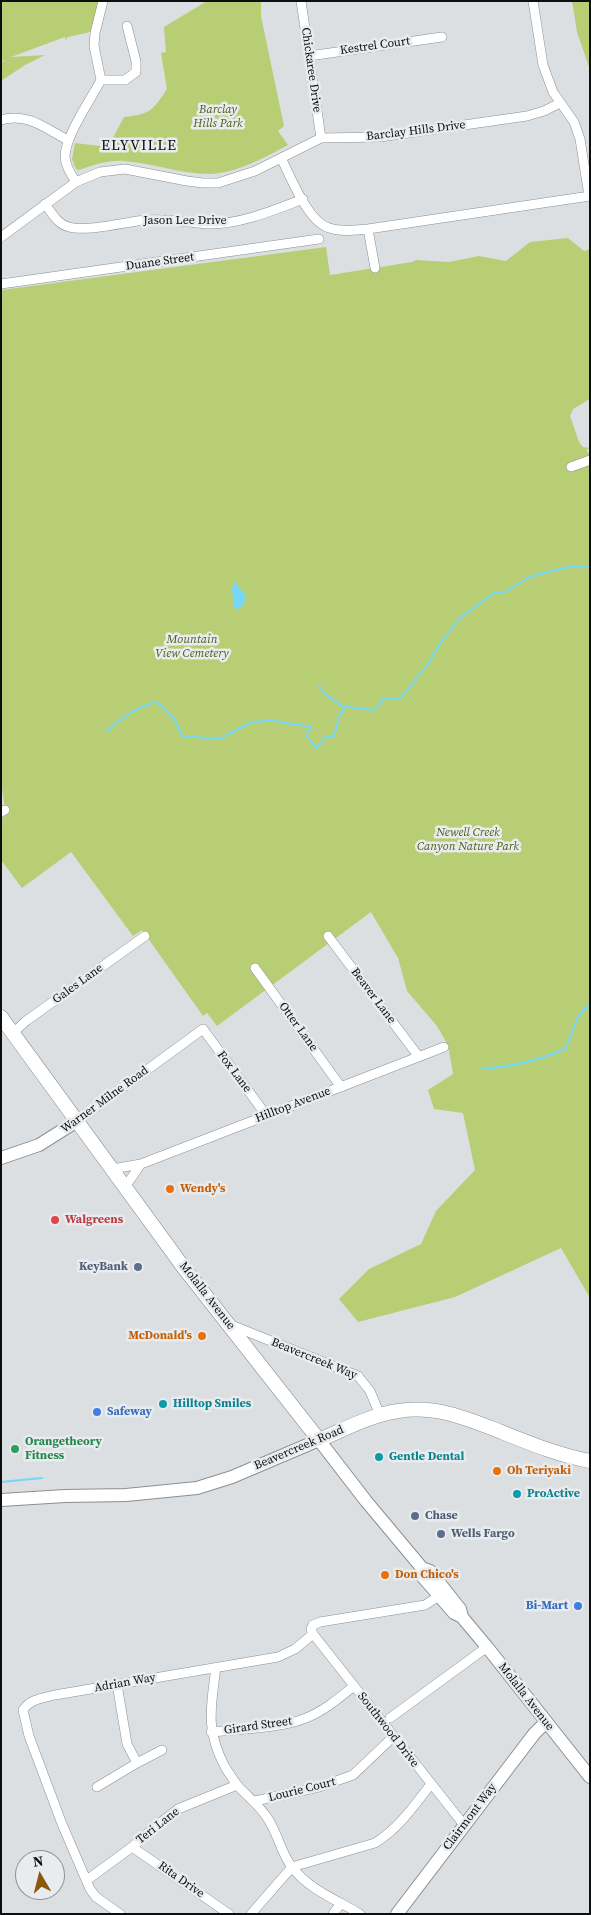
<!DOCTYPE html>
<style>
body{margin:0}
#map{position:relative;width:591px;height:1915px;overflow:hidden;background:#dcdfe2;font-family:"Source Serif 4",serif}
canvas{display:block}
.frame{position:absolute;inset:0;border:2px solid #0d0e0f;pointer-events:none}
.north{position:absolute;left:15px;top:1850px;width:50px;height:50px;box-sizing:border-box;background:#e9ecef;border:1px solid #919395;border-radius:50%;rotate:352deg;font-size:14px;font-weight:700;line-height:20px;text-align:center;color:#0d0e0f}
.north::after{content:'';display:block;margin:auto;width:18px;height:22px;background:#8d570a;clip-path:polygon(50% 0,100% 100%,50% 72%,0 100%)}
</style>
<div id="map">
<canvas width="591" height="1915"></canvas>
<div class="frame"></div>
<div class="north">N</div>
</div>
<script>
const ctx = document.querySelector('canvas').getContext('2d');
ctx.lineJoin = 'round';
function fill(path, color) { ctx.fillStyle = color; ctx.fill(path, 'evenodd'); }
function strokePath(path, color, width, dash) { ctx.strokeStyle = color; ctx.lineWidth = width; ctx.lineCap = dash ? 'butt' : 'round'; ctx.setLineDash(dash || []); ctx.stroke(path); }
function drawText(font, color, halo, rows, align = 'center') {
  ctx.font = font + ' "Source Serif 4",serif'; ctx.lineWidth = 5; ctx.setLineDash([]); ctx.textBaseline = 'middle'; ctx.strokeStyle = halo; ctx.fillStyle = color; for (const [text, x, y, turn = 0] of rows) {
    ctx.save(); ctx.translate(x, y); ctx.rotate((+turn || 0) * Math.PI / 180); ctx.textAlign = isNaN(turn) ? turn : align; if (halo) ctx.strokeText(text, 0, 0); ctx.fillText(text, 0, 0); ctx.restore();
  }
}
fill(new Path2D(`
 M1,1h105l-9,10 -7,21 -22,5 -3,3v-3l-54,20 34,-2 -20,10 -24,16v-18l4,-3 -4,1z
 M207,1h54v15l23,110 -6,5 10,14c-25,13 -50,28 -79,29 -29,0 -56,-11 -85,-13 -16,-1 -30,4 -45,9l-3,-1 -4,-10 3,-16 33,4 16,-30c27,-3 28,-6 43,-28l-6,-36 5,-1 -2,-25z
 M572,1h18v69l-13,-38z
 M568,238l16,13 6,-2v150l-17,10 -3,7 9,26 4,5 7,1 -4,2 4,5v843l-29,-50 -106,49 -97,25 -19,-23 30,-30 52,-25 15,-33 39,-41 -12,-57 -29,-4 -6,-19 25,-16 -5,-29 -11,-19 -30,-35 -9,-33 -27,-46 -154,114 -10,-13 -4,3 -61,-86 -9,6 -62,-84 -49,36 -21,-28v-41l5,-4 -5,-33v-492l325,-43 4,28 82,-13 4,-2 33,2 30,-6 27,5 24,-19z`), '#b8ce75');
fill(new Path2D(`
 M234,581l12,15 -2,7 -5,6 -5,-1 -2,-18z`), '#76d6f8');
strokePath(new Path2D(`
 M319,686l6,8 17,12 30,4 7,-4 4,-8 17,1 28,-35 13,-22 20,-25 33,-24 11,-1 24,-15 38,-10h23
 M107,731c15,-14 30,-24 49,-29 13,10 21,18 26,34l37,3 31,-16 18,-3 43,7 -5,9 11,12 8,-11 9,-1 6,-22 6,-7
 M483,1069c28,-3 57,-8 83,-21l12,-32 12,-12
 M1,1482l41,-4`), '#76d6f8', 2);
const street = new Path2D(`
 M301,1l20,137
 M533,1l10,64 10,27 21,30 6,17 9,57
 M309,56l133,-19
 M101,80h24l11,-8v-11l-9,-35
 M1,120c26,-8 45,9 67,20
 M281,158c10,19 26,63 48,70 12,4 26,2 39,1l222,-33
 M76,182c-5,-7 -10,-15 -11,-25 0,-21 26,-58 36,-77l-7,-34 1,-13 8,-32
 M45,204c7,9 12,20 24,23 18,5 57,-5 76,-7 23,-2 43,3 65,4 32,0 64,-14 93,-25
 M368,229l7,39
 M1,237l75,-55 24,-10 25,-3 62,12 16,2h15l37,-12 66,-33 59,-1 147,-21 17,-5 16,-8
 M1,284l318,-45
 M571,467l19,-7
 M1,812l4,-2
 M328,936l91,121
 M255,968l86,119
 M13,1033l13,-12 119,-85
 M77,1121l126,-92 63,86
 M112,1169l29,-5 303,-117
 M125,1187l16,-23
 M231,1325l127,51 12,15 10,24
 M313,1634l151,191
 M216,1667c-5,40 -11,62 9,100 4,6 8,13 13,19 9,10 20,18 28,30 12,16 14,36 26,51 16,22 45,33 68,47
 M117,1684l10,60 10,19 25,-13
 M390,1718l97,-71
 M211,1732c25,-3 73,-4 95,-14 18,-7 33,-20 48,-32
 M97,1787l40,-24
 M255,1801l64,-14 34,-12 40,-38
 M132,1847l97,67
 M87,1880l45,-33 25,-22 21,-16 59,-24
 M120,1914l-24,-17 -6,-8 -28,-65 -33,-88 -6,-26c7,-11 20,-12 32,-15l223,-38 17,-8 18,-15 -2,-5 2,-4 7,-3 105,-17 14,-9
 M251,1914l41,-47 83,-24c25,-16 38,-36 56,-59
 M333,1914l8,-11`);
const secondary = new Path2D(`
 M1,1158l38,-13 38,-24
 M1,1500l64,-4 61,-1 71,-7 35,-11 87,-37 47,61 56,67 8,3 30,38 2,8
 M422,1568v8l32,37 8,4 25,30 103,130
 M397,1914l137,-180 12,-12`);
const primary = new Path2D(`
 M1,1017l183,251 135,172c26,-11 52,-25 79,-29 37,-6 68,7 101,20 30,12 59,24 91,30`);
strokePath(street, '#8b8f91', 10);
strokePath(secondary, '#8b8f91', 14);
strokePath(primary, '#8b8f91', 15);
strokePath(street, '#fff', 9);
strokePath(secondary, '#fff', 12);
strokePath(primary, '#fff', 14);
for (const [x, y, r, color] of [
 [170,1189,5,"#e8710a"],
 [55,1220,5,"#e0444e"],
 [138,1267,5,"#5c6f8a"],
 [202,1336,5,"#e8710a"],
 [163,1404,5,"#0f9aa8"],
 [97,1412,5,"#3f7fe0"],
 [15,1449,5,"#2e9e5b"],
 [379,1457,5,"#0f9aa8"],
 [497,1471,5,"#e8710a"],
 [517,1494,5,"#0f9aa8"],
 [415,1516,5,"#5c6f8a"],
 [441,1534,5,"#5c6f8a"],
 [385,1575,5,"#e8710a"],
 [578,1606,5,"#3f7fe0"]
]) { const dot = new Path2D(); dot.arc(x, y, r, 0, 2 * Math.PI); ctx.fillStyle = color; ctx.fill(dot); strokePath(dot, '#e9ecef', 2); }
drawText('12px', '#0d0e0f', '#e9ecef', [
 ["Kestrel Court",375,46,-8],
 ["Chickaree Drive",311,70,82],
 ["Barclay Hills Drive",416,131,-7],
 ["Jason Lee Drive",185,221],
 ["Duane Street",160,262,-8],
 ["Gales Lane",78,984,-36],
 ["Beaver Lane",373,996,53],
 ["Otter Lane",298,1027,54],
 ["Fox Lane",234,1072,53],
 ["Warner Milne Road",105,1100,-36],
 ["Hilltop Avenue",293,1105,-21],
 ["Molalla Avenue",207,1296,52],
 ["Beavercreek Way",314,1359,22],
 ["Beavercreek Road",299,1448,-23],
 ["Adrian Way",125,1683,-10],
 ["Molalla Avenue",526,1697,52],
 ["Girard Street",258,1726,-8],
 ["Southwood Drive",388,1730,52],
 ["Lourie Court",302,1790,-14],
 ["Clairmont Way",470,1817,-53],
 ["Teri Lane",158,1826,-38],
 ["Rita Drive",181,1880,35]
]);
drawText('italic 12px', '#4f5d17', '#e9ecef', [
 ["Barclay",218,110],
 ["Hills Park",218,124],
 ["Mountain",192,640],
 ["View Cemetery",192,654],
 ["Newell Creek",468,833],
 ["Canyon Nature Park",468,847]
]);
drawText('bold 12px', '#c56008', '#e9ecef', [
 ["Wendy's",180,1189],
 ["McDonald's",192,1336,"right"],
 ["Oh Teriyaki",507,1471],
 ["Don Chico's",395,1575]
], 'left');
drawText('bold 12px', '#be3a42', '#e9ecef', [
 ["Walgreens",65,1220]
], 'left');
drawText('bold 12px', '#4e5e75', '#e9ecef', [
 ["KeyBank",128,1267,"right"],
 ["Chase",425,1516],
 ["Wells Fargo",451,1534]
], 'left');
drawText('bold 12px', '#0d838f', '#e9ecef', [
 ["Hilltop Smiles",173,1404],
 ["Gentle Dental",389,1457],
 ["ProActive",527,1494]
], 'left');
drawText('bold 12px', '#366cbe', '#e9ecef', [
 ["Safeway",107,1412],
 ["Bi-Mart",568,1606,"right"]
], 'left');
drawText('bold 12px', '#27864d', '#e9ecef', [
 ["Orangetheory",25,1442],
 ["Fitness",25,1456]
], 'left');
ctx.letterSpacing = '1px';
drawText('15px', '#0d0e0f', '#e9ecef', [
 ["ELYVILLE",139,146]
]);
ctx.letterSpacing = '0px';
</script>
